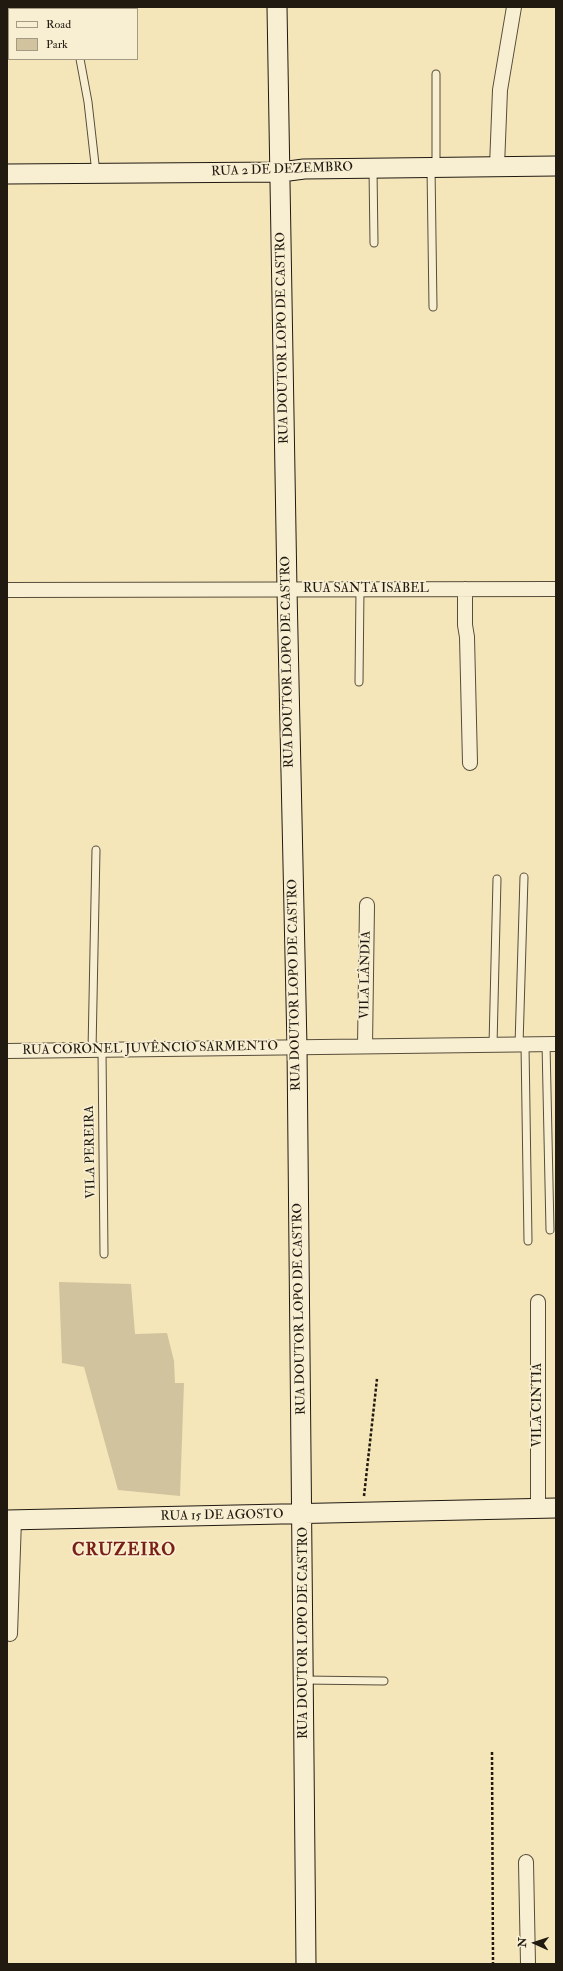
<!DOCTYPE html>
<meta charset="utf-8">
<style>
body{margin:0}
#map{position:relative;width:563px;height:1971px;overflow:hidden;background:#f5e6ba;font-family:"IM FELL Double Pica",serif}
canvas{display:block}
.frame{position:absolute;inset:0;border:8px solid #211a11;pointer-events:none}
.legend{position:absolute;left:8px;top:8px;width:130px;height:52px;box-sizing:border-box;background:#f8efd2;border:1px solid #a29a85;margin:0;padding:5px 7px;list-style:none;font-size:12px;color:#211a11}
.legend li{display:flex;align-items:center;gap:8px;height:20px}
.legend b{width:20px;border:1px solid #a29a85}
.north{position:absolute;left:515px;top:1923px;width:40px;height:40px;-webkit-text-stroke:3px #f8efd2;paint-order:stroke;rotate:273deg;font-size:11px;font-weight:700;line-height:16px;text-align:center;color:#211a11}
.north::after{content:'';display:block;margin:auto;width:14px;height:18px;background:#211a11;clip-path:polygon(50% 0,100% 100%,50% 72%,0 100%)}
</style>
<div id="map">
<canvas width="563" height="1971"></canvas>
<div class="frame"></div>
<ul class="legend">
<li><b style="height:5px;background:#f8efd2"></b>Road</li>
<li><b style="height:11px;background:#d1c39d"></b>Park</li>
</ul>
<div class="north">N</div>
</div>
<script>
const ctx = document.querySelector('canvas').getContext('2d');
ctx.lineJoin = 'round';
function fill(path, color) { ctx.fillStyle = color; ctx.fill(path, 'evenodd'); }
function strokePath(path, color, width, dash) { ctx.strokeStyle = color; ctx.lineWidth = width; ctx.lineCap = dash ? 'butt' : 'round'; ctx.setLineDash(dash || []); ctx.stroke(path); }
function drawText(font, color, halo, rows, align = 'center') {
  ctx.font = font + ' "IM FELL Double Pica",serif'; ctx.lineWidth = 3.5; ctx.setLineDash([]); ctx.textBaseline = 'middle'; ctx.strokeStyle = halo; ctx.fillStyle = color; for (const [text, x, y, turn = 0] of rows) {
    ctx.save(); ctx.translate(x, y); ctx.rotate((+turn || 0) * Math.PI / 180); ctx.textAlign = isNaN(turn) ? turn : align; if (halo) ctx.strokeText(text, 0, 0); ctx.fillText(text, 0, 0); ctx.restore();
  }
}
fill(new Path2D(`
 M59,1282l72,2 4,50 32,-1 7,28 1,22h9l-4,113 -62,-6 -34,-123 -22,-4z`), '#d1c39d');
const lane = new Path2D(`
 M82,9v-2
 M80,59l8,43 8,71
 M436,74v93
 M431,168l2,139
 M373,169l1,74
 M359,682l1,-93
 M546,1044l4,186
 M493,1045l4,-166
 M519,1045l5,-168
 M525,1045l3,196
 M92,1050l4,-200
 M102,1050l2,204
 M304,1680l80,1`);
const street = new Path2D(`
 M497,166l3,-76 14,-83
 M465,589v36l2,12 3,126
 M7,590l549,-1
 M365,1046l2,-141
 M7,1051l549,-7
 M538,1508v-206
 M10,1634l4,-114
 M526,1862l2,102`);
const secondary = new Path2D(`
 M277,7l10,583 10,457 9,917
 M7,174l274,-2 23,-3 252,-3
 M7,1520l549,-12`);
strokePath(lane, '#564d3b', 9);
strokePath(street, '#564d3b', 16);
strokePath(secondary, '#211a11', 21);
strokePath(new Path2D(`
 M364,1496l13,-117
 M492,1752l1,212`), '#211a11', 2.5, [3, 2]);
strokePath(lane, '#f8efd2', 7);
strokePath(street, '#f8efd2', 14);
strokePath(secondary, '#f8efd2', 19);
drawText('13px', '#211a11', '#f8efd2', [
 ["RUA 2 DE DEZEMBRO",282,170,-2],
 ["RUA DOUTOR LOPO DE CASTRO",283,338,-91],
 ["RUA SANTA ISABEL",366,589],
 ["RUA DOUTOR LOPO DE CASTRO",288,662,-91],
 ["VILA LÂNDIA",366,975,-89],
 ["RUA DOUTOR LOPO DE CASTRO",295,985,-91],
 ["RUA CORONEL JUVÊNCIO SARMENTO",150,1049,-1],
 ["VILA PEREIRA",91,1152,-91],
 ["RUA DOUTOR LOPO DE CASTRO",300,1309,-91],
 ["VILA CINTIA",538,1405,-90],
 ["RUA 15 DE AGOSTO",222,1516,-1],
 ["RUA DOUTOR LOPO DE CASTRO",304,1633,-90]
]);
ctx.letterSpacing = '1px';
drawText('bold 17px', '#7a1f14', '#f8efd2', [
 ["CRUZEIRO",124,1551]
]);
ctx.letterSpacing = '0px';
</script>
